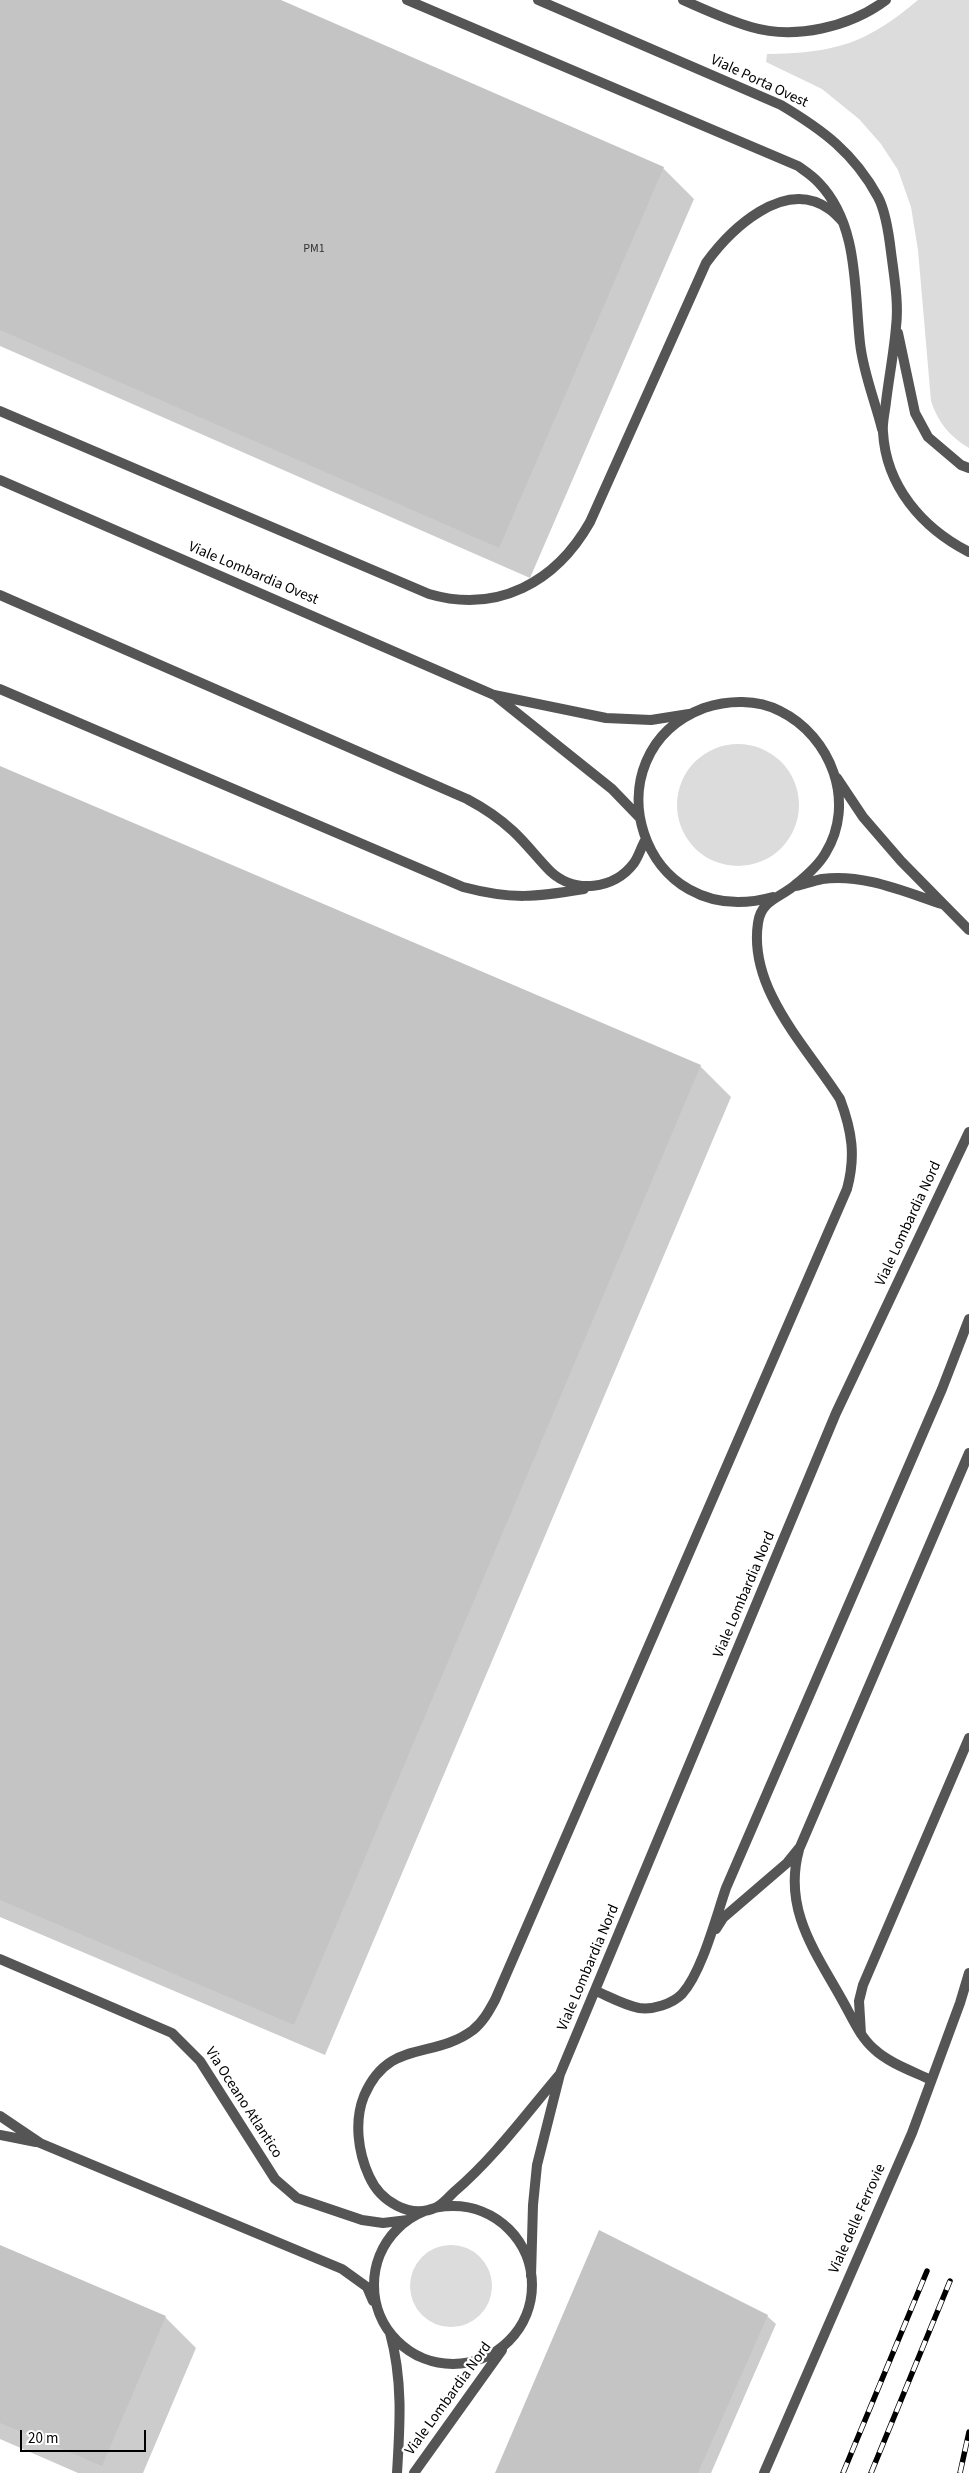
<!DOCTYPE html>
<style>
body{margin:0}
#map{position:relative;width:969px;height:2473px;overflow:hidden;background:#fff;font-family:"Source Sans 3",sans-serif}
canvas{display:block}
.scale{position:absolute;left:20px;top:2430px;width:126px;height:22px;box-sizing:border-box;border:2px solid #000;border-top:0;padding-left:6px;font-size:15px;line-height:18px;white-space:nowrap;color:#000;-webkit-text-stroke:4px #fff;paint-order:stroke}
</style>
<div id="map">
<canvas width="969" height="2473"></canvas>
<div class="scale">20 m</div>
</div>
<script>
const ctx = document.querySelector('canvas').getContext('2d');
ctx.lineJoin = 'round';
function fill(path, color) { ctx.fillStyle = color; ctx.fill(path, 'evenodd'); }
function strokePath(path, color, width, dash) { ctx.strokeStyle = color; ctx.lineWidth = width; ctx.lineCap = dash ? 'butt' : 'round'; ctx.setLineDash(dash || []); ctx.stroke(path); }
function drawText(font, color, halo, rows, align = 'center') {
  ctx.font = font + ' "Source Sans 3",sans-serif'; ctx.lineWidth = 4.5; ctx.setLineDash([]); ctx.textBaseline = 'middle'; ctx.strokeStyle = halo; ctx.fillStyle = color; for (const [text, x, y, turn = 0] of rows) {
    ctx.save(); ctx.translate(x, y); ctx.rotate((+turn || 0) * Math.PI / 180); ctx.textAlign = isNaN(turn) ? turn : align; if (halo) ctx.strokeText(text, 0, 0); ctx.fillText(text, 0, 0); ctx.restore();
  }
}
fill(new Path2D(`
 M918,0h51v448c-20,-12 -31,-26 -38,-47l-13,-151 -7,-43 -13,-37 -17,-26 -22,-25 -37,-30 -56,-27 1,-8c68,-1 99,-10 151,-54z
 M677 805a61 61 0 1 1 122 0a61 61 0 1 1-122 0Z
 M410 2286a41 41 0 1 1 82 0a41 41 0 1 1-82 0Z`), '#dcdcdc');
fill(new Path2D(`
 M0,0h279l384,168 31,31 -164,379 -530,-232z
 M0,767l700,299 31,31 -406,958 -325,-138z
 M0,2246l165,71 31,31 -53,125h-65l-78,-34z
 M767,2316l9,8 -65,149h-215z`), '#0003');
fill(new Path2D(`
 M0,0h281l383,167 -165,381 -499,-218z
 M0,766l701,299 -407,960 -294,-125z
 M599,2230l169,85 -70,158h-203z
 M0,2245l166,71 -64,150 -102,-43z`), '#c4c4c4');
strokePath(new Path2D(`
 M407,0l391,166c7,5 15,10 21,17 40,42 35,106 41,160 3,29 15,58 22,86
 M683,0c22,10 44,20 68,27 44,13 99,0 135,-27
 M0,411l429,183c69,20 127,-12 161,-72l116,-259c24,-33 78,-86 123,-54 5,3 10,9 14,13
 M0,480l494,215 112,23 45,2 38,-6
 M0,595l467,204c17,9 32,19 46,32 14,13 24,27 37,40 24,23 64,19 84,-8 5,-7 7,-16 12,-24
 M0,689l463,198c49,13 73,10 121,2
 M497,697l115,92 28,29
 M837,778l26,39 38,44 68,69
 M796,886c8,-2 17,-5 26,-7 40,-6 83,13 120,25
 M799,1850c-16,58 15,100 42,148 10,17 18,38 33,51 15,14 38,22 57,31
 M716,1929l7,-11 64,-55 13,-16 169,-394
 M0,1959l172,74 28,28 75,118 22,19 65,22 21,3 25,-3
 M596,1991c14,6 28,14 43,17 14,2 33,-4 43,-14 20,-22 34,-77 44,-106l216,-499 27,-70
 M861,2034l-2,-33 4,-16 106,-247
 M560,2074c-34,40 -66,84 -106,118 -5,5 -11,12 -17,15 -27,13 -57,-6 -68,-31 -11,-24 -15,-55 -5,-80 25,-58 69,-36 109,-66 10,-8 16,-19 22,-30l352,-811c9,-33 5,-58 -7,-90 -33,-52 -92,-110 -82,-176 3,-23 22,-25 37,-38 10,-8 24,-21 30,-31 32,-51 6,-118 -45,-143 -23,-12 -52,-11 -76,-3 -118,45 -65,226 69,189
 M0,2116l40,27 302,126 25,18 6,14
 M0,2135l36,7
 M374 2285a79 79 0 1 1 158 0a79 79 0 1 1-158 0Z
 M531,2276l2,-71 4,-40 23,-91 276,-661 133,-281
 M390,2333c13,47 10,92 7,140
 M414,2473l88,-123`), '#555', 10);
strokePath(new Path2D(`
 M538,0l243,105c42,25 73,48 97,92 8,15 11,38 13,55 3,24 8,51 5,75 -2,25 -7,50 -10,75 -1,10 -4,21 -3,30 3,54 39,96 86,120
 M898,333l17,80 13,24 33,28 8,3
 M764,2473l148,-340 48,-130 9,-30`), '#555', 10);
const rail = new Path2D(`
 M843,2473l84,-202
 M871,2473l79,-192
 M960,2473l9,-41`);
strokePath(rail, '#000', 5.5);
strokePath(rail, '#fff', 4, [11]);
drawText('12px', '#313131', null, [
 ["PM1",314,249]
]);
drawText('15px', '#000', '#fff', [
 ["Viale Porta Ovest",759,82,25],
 ["Viale Lombardia Ovest",253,574,23],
 ["Viale Lombardia Nord",909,1224,-65],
 ["Viale Lombardia Nord",745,1595,-67],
 ["Viale Lombardia Nord",589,1968,-67],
 ["Via Oceano Atlantico",243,2103,57],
 ["Viale delle Ferrovie",858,2219,-66],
 ["Viale Lombardia Nord",449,2399,-54]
]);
</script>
